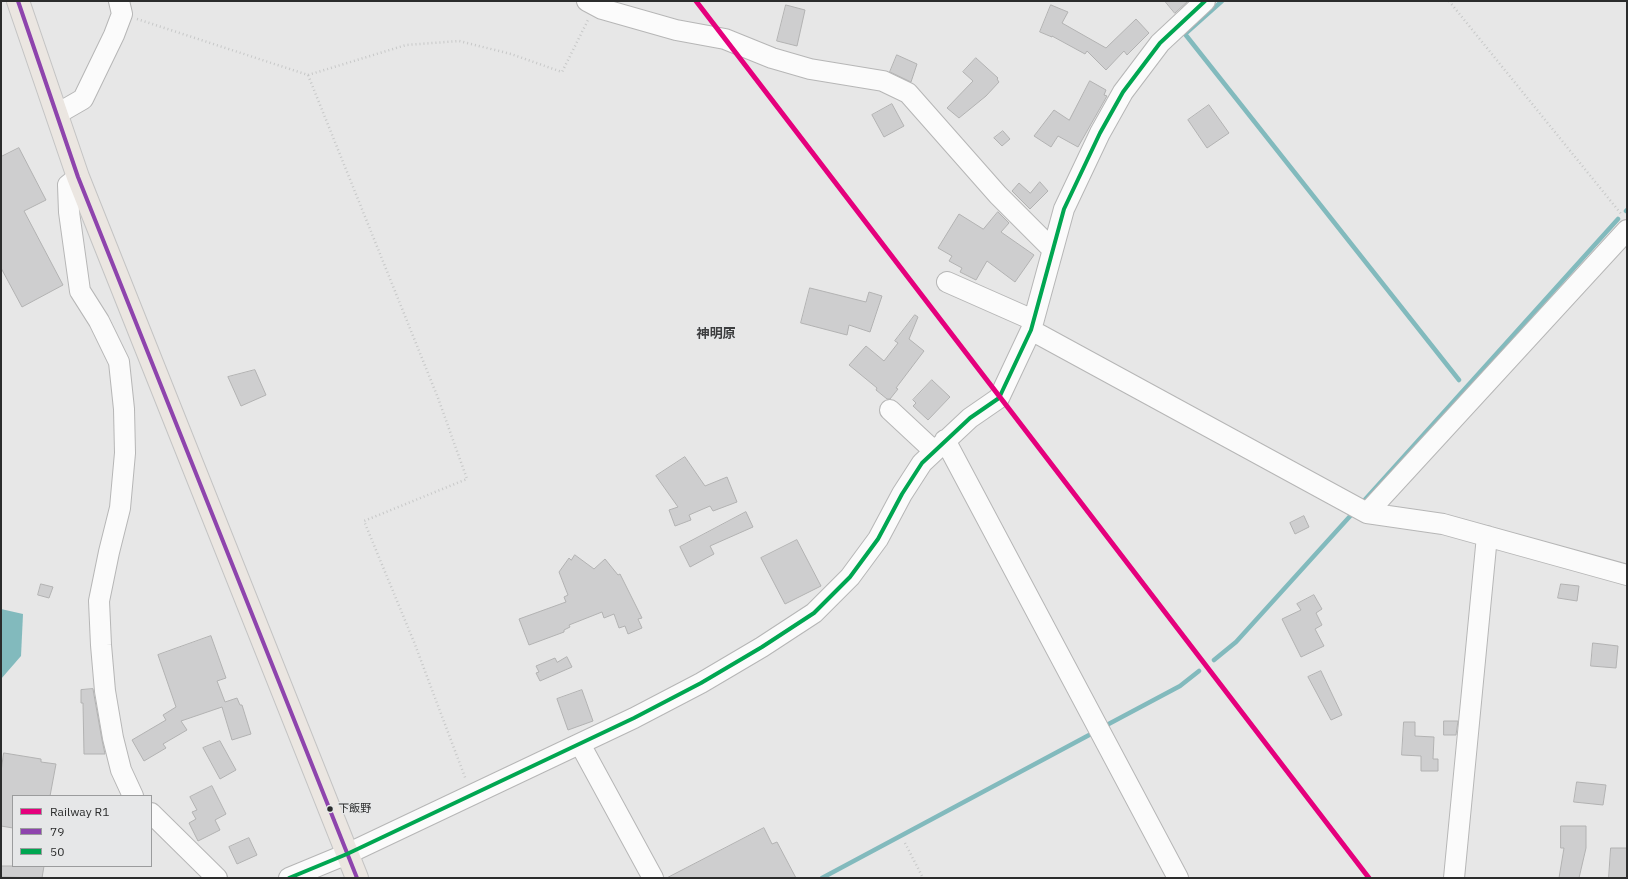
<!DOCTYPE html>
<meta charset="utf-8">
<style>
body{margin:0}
#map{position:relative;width:1628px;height:879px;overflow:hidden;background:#e7e7e7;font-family:"IBM Plex Sans",sans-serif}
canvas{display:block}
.frame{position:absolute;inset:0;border:2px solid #2b2c2c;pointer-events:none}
.legend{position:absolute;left:12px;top:795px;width:140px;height:72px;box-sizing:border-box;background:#e6e7e8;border:1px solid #9b9c9d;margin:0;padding:5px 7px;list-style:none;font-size:12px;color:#2b2c2c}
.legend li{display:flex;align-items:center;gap:8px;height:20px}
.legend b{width:20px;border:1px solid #9b9c9d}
</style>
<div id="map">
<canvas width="1628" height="879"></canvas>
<div class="frame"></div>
<ul class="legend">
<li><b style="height:5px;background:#e5007d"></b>Railway R1</li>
<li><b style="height:5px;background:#8e44ad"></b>79</li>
<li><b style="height:5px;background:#00a651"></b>50</li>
</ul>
</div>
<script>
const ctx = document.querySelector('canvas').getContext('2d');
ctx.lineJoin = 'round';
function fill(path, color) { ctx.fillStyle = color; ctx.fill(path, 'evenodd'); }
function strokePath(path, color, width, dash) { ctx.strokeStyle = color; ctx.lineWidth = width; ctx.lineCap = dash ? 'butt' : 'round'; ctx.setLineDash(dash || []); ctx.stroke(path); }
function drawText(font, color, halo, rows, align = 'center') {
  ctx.font = font + ' "IBM Plex Sans","Noto Sans JP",sans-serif'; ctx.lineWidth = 3; ctx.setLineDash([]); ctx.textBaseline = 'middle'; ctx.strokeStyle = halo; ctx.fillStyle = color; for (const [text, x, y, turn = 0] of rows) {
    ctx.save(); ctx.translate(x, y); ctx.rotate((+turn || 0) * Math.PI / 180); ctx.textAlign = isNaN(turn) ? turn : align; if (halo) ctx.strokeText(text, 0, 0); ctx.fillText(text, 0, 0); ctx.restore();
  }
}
fill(new Path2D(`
 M1,609l22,5 -2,42 -20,23z`), '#82babd');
strokePath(new Path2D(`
 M1222,1l-37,33 274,346
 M1626,211l1,-1
 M1361,504l257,-285
 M1214,660l22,-18 116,-128
 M1103,727l77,-41 19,-15
 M822,878l269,-144`), '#82babd', 4.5);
const building = new Path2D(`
 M1165,1h23l-13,12z
 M786,5l19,5 -8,36 -20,-5z
 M1051,5l17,7 -6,11 44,25 30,-29 13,14 -22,22 -3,-4 -18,19 -19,-19 -2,3 -33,-18v1l-12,-5z
 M897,55l20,9 -6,18 -21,-10z
 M976,58l22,20 -1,1 2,3 -13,14 -27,22 -12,-10 26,-27 -10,-9z
 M1090,81l16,9 -2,5 3,1 -29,51 -20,-11 -7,11 -17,-11 20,-26 15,10z
 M892,104l12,22 -20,11 -12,-22z
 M1209,105l20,28 -22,15 -19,-28z
 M1003,131l7,8 -8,7 -8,-8z
 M19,148l27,52 -22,11 39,74 -41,22 -21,-39v-111z
 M1040,182l8,9 -18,18 -18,-18 7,-8 11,10z
 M998,212l11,11 -8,9 33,23 -19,27 -28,-21 -11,19 -16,-8 2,-4 -13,-7 3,-5 -14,-8 21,-34 24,15z
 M810,288l56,14 3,-10 13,4 -12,36 -21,-7 -2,10 -46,-12z
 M915,315l3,2 -9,22 15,12 -28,37 2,1 -8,10h-3l-11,-9 1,-2 -28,-23 17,-19 18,15 14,-18 -3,-2z
 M255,370l11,25 -25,11 -13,-29z
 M932,380l18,17 -22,23 -15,-14 3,-3 -3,-3z
 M685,457l20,29 22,-9 10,25 -24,9 -3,-5 -21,9 2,5 -16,6 -6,-16 9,-3 -22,-31z
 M746,512l7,15 -43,19 4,8 -24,13 -10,-20z
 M1304,516l5,11 -14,7 -5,-11z
 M797,540l24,46 -36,18 -24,-46z
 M575,555l19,14 11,-10 13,16 2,-1 22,44 -4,1 4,9 -14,6 -3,-8 -6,2 -5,-14 -10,4 -2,-6 -33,13 1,2 -6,3v2l-35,13 -10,-26 47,-17 -2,-5 4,-2 -9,-23 10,-14 2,2z
 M41,584l12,3 -4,11 -11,-3z
 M1561,584l18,2 -2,15 -19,-3z
 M1314,595l8,14 -6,4 6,12 -7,4 9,17 -23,11 -19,-38 19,-9 -4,-6z
 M211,636l15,42 -9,3 8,21 12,-4 3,7h2l9,29 -19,6 -10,-33 -41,14 6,9 -24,14 3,4 -22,13 -12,-21 34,-20 -3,-5 13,-8 -18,-52z
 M1593,643l25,3 -2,22 -25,-2z
 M567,657l5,10 -32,14 -4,-8 3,-1 -3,-6 19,-8 2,4z
 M1321,671l21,44 -11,5 -23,-43z
 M93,689l9,51 3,14h-21l-1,-51h-2v-13z
 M582,690l11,31 -25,9 -11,-31z
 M1444,721h14l-2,14h-12z
 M1404,722h11v14l19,1 -1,22h5v12h-17v-15l-19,-1z
 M220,741l16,29 -16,9 -17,-31z
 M4,753l37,6v3l15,2 -6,32h-37v32l-12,-2v-54z
 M1577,782l29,3 -3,20 -29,-3z
 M212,786l14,28 -11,6 5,10 -22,11 -9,-18 7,-4 -4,-7 5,-2 -7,-13z
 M1561,826h25v22l-7,30h-20l5,-30h-3z
 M764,828l8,16 5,-2 19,36h-129z
 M249,838l8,17 -20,9 -8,-17z
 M1611,848h16v30h-18z
 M1,866h43l-2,12 -41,-1z`);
fill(building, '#cececf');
strokePath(building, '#b2b2b2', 1);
const minor = new Path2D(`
 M587,1l15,8 74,21 49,9 47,19 38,11 73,12 25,12 90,102 54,54
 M57,114l26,-15 31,-64 8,-21 -3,-13
 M78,177l-10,8 1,27 11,79 19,30 20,41 5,47 1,44 -5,55 -11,44 -10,49 2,44 4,46 8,47 8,32 12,26
 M947,282l86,38
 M1031,330l336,183 76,11 184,51
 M890,410l44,41
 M945,440l233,438
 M1367,513l260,-283
 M580,744l73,134
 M151,813l66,65
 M289,878l58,-24 287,-136 67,-35 61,-36 52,-34 36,-36 28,-38 24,-45 20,-31 48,-45 29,-20 32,-68 33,-121 36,-76 23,-41 37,-49 45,-42
 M1454,878l33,-342`);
const major = new Path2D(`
 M18,1l60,176 279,701`);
strokePath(minor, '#b6b6b6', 22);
strokePath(major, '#c4c4c4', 24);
strokePath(new Path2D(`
 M1449,1l173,214
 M137,19l171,56 130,323 29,81 -103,42 50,121 52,138
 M308,75l98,-30 53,-4 52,13 51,18 26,-52
 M905,843l18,35`), '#c7c8c8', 2.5, [1, 3]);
strokePath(minor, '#fbfbfb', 20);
strokePath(major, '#ebe6e1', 22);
strokePath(new Path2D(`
 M18,1l60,176 279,701`), '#8e44ad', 4);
strokePath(new Path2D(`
 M289,878l58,-24 287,-136 67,-35 61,-36 52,-34 36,-36 28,-38 24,-45 20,-31 48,-45 29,-20 32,-68 33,-121 36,-76 23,-41 37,-49 45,-42`), '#00a651', 4);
strokePath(new Path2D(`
 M696,1l673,877`), '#e5007d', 5);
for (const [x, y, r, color] of [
 [330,809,3.5,"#2b2c2c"]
]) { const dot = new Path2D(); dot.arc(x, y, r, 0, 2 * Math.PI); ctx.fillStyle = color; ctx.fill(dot); strokePath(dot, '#e6e7e8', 1.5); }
drawText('11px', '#2b2c2c', '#e6e7e8', [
 ["下飯野",338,809]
], 'left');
drawText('bold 13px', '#3d3e3f', '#e6e7e8', [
 ["神明原",716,334]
]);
</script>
